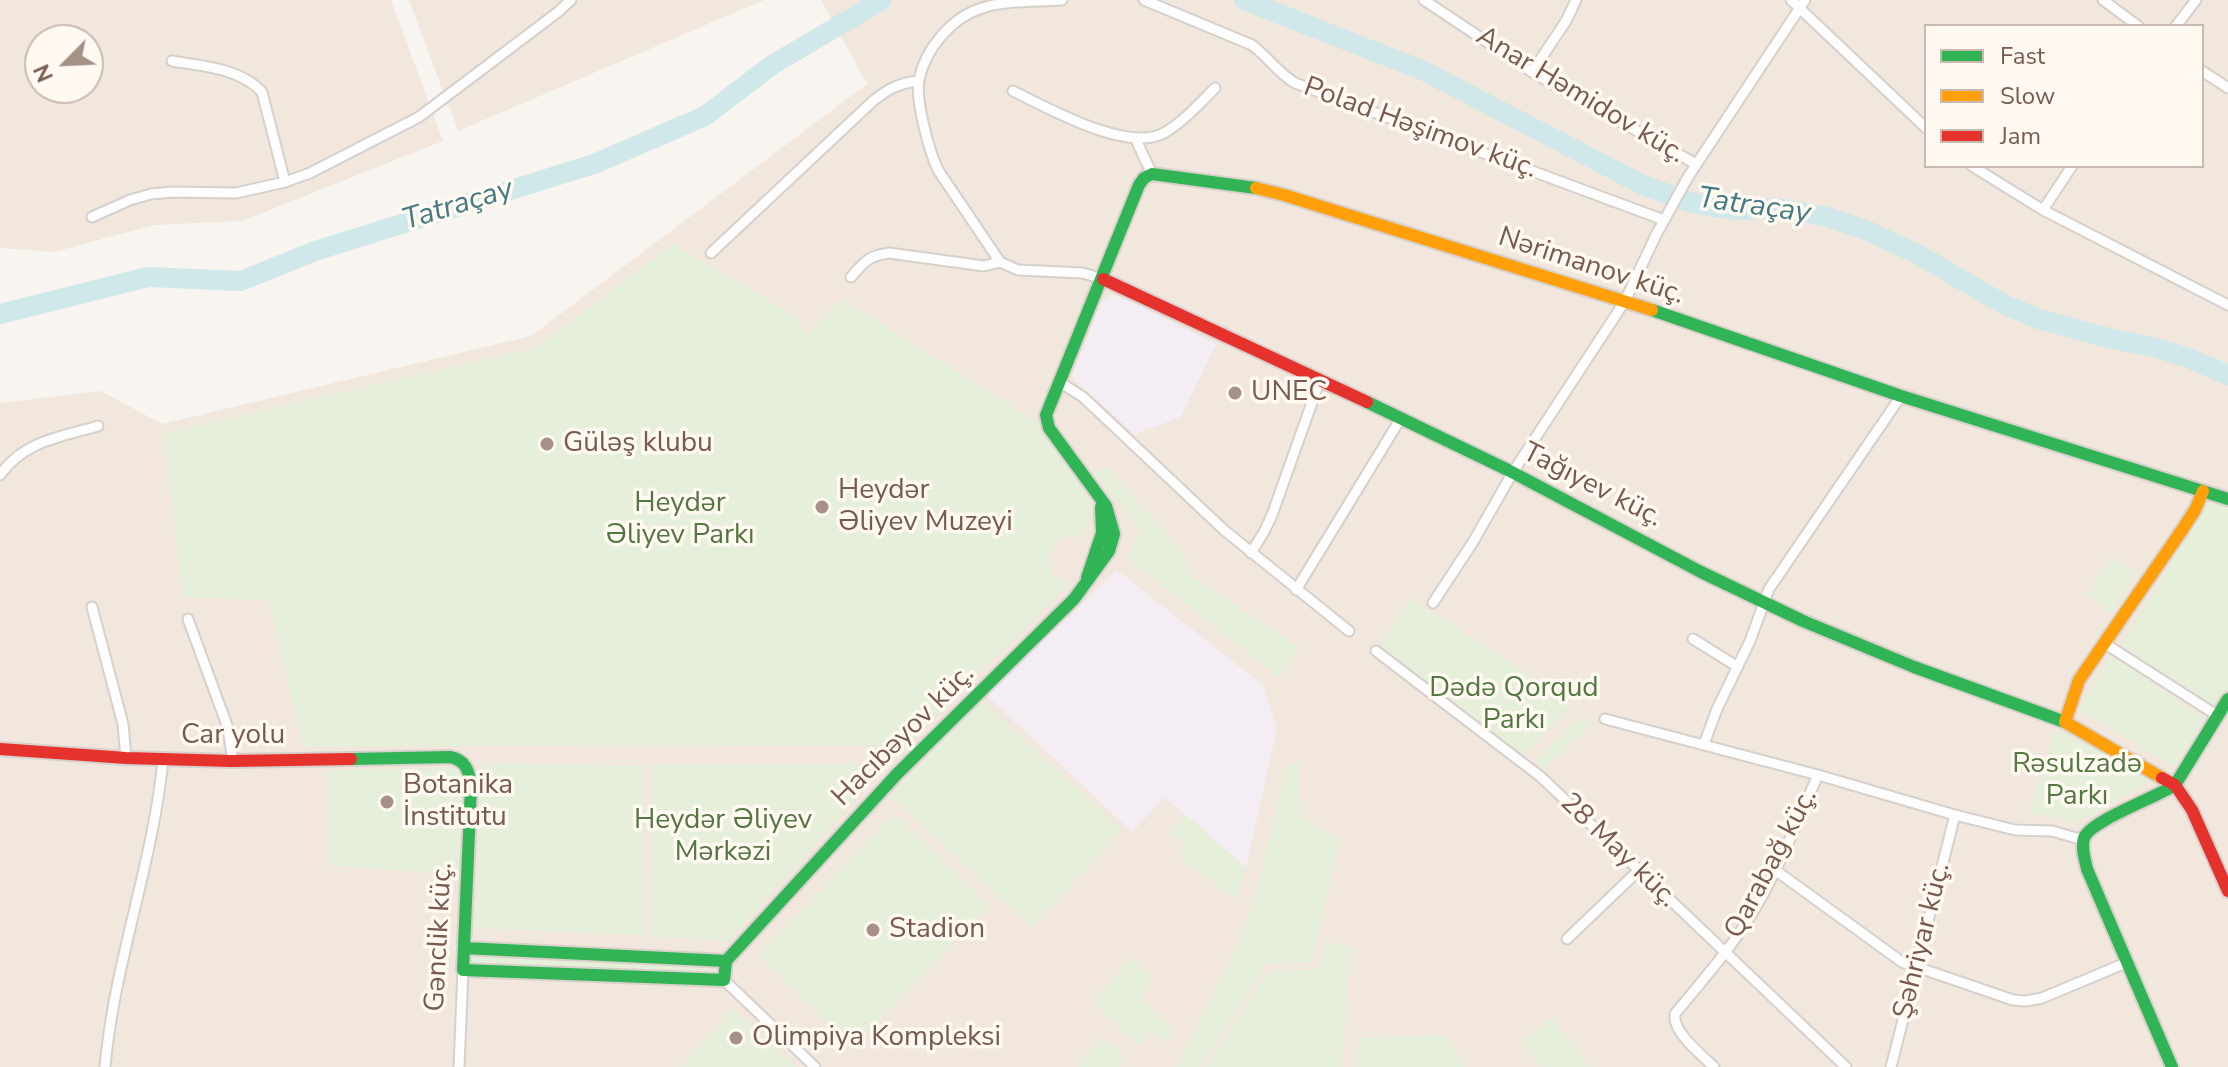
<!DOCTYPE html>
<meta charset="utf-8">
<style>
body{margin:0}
#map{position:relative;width:2228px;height:1067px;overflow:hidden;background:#f8f4ef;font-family:"Nunito Sans",sans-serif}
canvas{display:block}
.legend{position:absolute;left:1924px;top:24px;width:280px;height:144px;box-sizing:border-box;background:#fff9f2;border:2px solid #c9bab0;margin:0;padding:10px 14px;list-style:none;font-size:24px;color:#785b4e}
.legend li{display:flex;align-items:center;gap:16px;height:40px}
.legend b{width:40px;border:2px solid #c9bab0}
.north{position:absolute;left:24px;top:24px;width:80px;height:80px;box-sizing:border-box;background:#fff9f2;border:2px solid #c9bab0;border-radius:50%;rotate:246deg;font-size:22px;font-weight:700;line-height:32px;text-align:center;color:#785b4e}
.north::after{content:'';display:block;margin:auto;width:28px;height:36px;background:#a59186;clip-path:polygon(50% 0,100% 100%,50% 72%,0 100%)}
</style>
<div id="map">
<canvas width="2228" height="1067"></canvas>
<ul class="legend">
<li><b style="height:10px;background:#30b455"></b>Fast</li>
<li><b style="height:10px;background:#ff9f0a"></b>Slow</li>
<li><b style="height:10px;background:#e5322d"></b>Jam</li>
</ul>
<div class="north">N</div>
</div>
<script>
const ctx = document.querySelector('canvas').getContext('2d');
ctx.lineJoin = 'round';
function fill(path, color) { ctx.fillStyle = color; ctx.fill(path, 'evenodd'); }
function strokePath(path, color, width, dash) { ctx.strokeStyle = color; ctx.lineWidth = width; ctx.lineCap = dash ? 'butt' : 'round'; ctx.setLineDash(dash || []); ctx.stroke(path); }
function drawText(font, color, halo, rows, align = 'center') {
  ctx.font = font + ' "Nunito Sans",sans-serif'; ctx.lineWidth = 7; ctx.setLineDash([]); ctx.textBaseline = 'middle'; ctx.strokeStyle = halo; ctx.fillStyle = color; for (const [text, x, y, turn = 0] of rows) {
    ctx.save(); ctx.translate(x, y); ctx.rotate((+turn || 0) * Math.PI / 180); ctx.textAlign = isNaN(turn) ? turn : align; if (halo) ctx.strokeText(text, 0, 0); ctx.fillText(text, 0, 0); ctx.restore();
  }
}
fill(new Path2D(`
 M0,0h391l52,141 -201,80 -88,4 -100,27 -54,-4zM40,40h48v48h-48z
 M409,0h355l-306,131z
 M821,0h1407v1067h-2228v-664l101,-12 61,33 369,-88 336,-252zM1926,26h276v140h-276z`), '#f1e7dd');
fill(new Path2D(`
 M1111,295l16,5 89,44 -35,73 -47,17 -62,-57 27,-70 3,-6z
 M1117,570l146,115 14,43 -31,140 -81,-71 -33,35 -146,-137z`), '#f5edf4');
fill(new Path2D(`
 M673,244l120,71 15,19 33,-35 194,122 53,76 5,14 -5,15 -8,10 -20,1 -12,19 4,21 17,7 -164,162 -277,-1 -325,2 -34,-147 -86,-3 -19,-164 371,-85z
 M1108,467l73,84 9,24 109,73 -20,29 -152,-119 13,-29 -45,-56z
 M2209,502l19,7v177l-12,20 -95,-61z
 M2111,558l26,15 -26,40 -24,-19z
 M1410,598l163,105 -49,52 -144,-109z
 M2111,656l94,63 -31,47 -95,-56z
 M981,700l141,130 -90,97 -142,-131z
 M1579,718l16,3 -51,47 -9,-7z
 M2056,728l93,51 3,2 -75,42 -48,-11z
 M1299,761l2,55 38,24 -27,122 -46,2 -66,103h-24l66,-133 15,-43 29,-124z
 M481,763l163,3 -1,169 -168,-7z
 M853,764c12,4 17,10 13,24l-139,153 -77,-5 2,-171z
 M462,768l-5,107 -129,-10 -1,-95z
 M894,814l95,92 -136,141 -95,-92z
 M1185,814l61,54 -9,32 -59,-44 8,-10 -16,-14z
 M1324,941l27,6 -10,120h-135l62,-95 51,-3z
 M473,956l229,10 -1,10 -229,-13z
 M1130,957l21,19 -9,23 30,30 -6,15 -15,-14 -13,15 -45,-42z
 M734,1008l62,59h-116z
 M1552,1018l38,49h-48l-20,-26z
 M1444,1035l22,32h-109l2,-29z
 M1102,1037l24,20 -8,10h-41z`), '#e6efda');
strokePath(new Path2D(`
 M1244,0l180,71 219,114 46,17 29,6 23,2 37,-2 46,8 44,15 51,24 86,50 34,14 73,20 41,8 33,10 42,18
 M0,314l148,-37 93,4 74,-30 279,-87 111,-48 67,-51 110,-65`), '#d0e8e9', 20);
const street = new Path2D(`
 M1062,0c-26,2 -55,0 -80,8 -30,9 -57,41 -63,72 -4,19 10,71 19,90l62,92 18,8 65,3 20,6
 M1144,0l108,45c16,12 26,28 43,38l369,137
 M1424,0l108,72 164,92
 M1791,0l135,128
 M2103,0l35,26
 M2176,26l20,-26
 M172,61c30,5 68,7 90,31l23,90
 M2202,71l26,17
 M1532,72l34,-51 10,-21
 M1013,91c35,17 114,62 151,42 19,-11 35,-29 51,-45
 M1136,140l16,34
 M1972,166l71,44 185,95
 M2043,210l29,-44
 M92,217l38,-17 21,-6 21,-2 64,1 49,-11 25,-9 109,-56 139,-105 13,-12
 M711,253l162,-152c15,-12 26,-18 45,-20
 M851,277c14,-16 17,-21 38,-24l95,13 16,-4
 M1061,383l22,14 141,133 125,101
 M0,475c24,-34 60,-38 98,-49
 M1251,553l13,-21 8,-17 48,-135
 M1296,590l105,-172
 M1433,603l40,-61 40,-70 112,-171 31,-66 32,-58 117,-177
 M92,607l31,117 3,34
 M188,619l40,109 5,33
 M1693,639l45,28
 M2104,643l114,73
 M1376,651l165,126 305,290
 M1605,719l213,56 137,40 60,15 37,1 31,9
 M1704,744l13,-35 33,-68 19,-52 132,-193
 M1775,870l127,92 111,38 13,1 16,-3 86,-36
 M1567,939l71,-68
 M724,980l91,87
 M105,1067c9,-104 48,-203 58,-307
 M459,1067l4,-97
 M1714,1067c-13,-13 -42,-35 -39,-53 26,-32 54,-63 76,-99 27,-44 46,-93 67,-140
 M1891,1067l64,-252`);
const fast = new Path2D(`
 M1652,310l249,86 327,103
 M1367,402l141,68 193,102 102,49 111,46 151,55
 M1087,578l15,-45 -1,-26
 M351,759l99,-2c16,3 19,14 21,29l-8,184 261,10 2,-19
 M464,948l262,13
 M726,961l171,-187 177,-175 35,-48 5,-17 -8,-28 -57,-78 -3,-13 93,-230 5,-7 8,-4 104,14
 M2172,1067l-85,-198c-2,-10 -6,-21 -3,-31 6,-17 73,-41 91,-53l53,-86`);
const slow = new Path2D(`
 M1256,188l28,7 368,115
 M2162,778l-97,-56 14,-42 103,-150 13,-20 8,-19`);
const jam = new Path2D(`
 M1103,279l264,123
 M0,749l126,9 105,3 120,-2
 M2162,778l13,7 17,25 36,81`);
strokePath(street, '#d6d0ca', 13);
strokePath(fast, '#d8d0cb', 16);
strokePath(slow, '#d8d0cb', 16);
strokePath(jam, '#d8d0cb', 16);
strokePath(street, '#fefdfd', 9);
strokePath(fast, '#30b455', 12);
strokePath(slow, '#ff9f0a', 12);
strokePath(jam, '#e5322d', 12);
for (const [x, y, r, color] of [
 [1235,393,8,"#a59186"],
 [547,444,8,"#a59186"],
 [822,507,8,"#a59186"],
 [387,802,8,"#a59186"],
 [873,930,8,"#a59186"],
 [736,1038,8,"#a59186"]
]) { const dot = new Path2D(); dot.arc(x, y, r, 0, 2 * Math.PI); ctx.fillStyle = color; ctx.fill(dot); strokePath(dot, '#fff9f2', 3); }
drawText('28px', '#785b4e', '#fff9f2', [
 ["Anar Həmidov küç.",1580,96,31],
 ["Polad Həşimov küç.",1420,129,20],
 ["Nərimanov küç.",1591,267,18],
 ["Tağıyev küç.",1592,486,27],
 ["Car yolu",233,736],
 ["Hacıbəyov küç.",904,736,-45],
 ["28 May küç.",1618,851,44],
 ["Qarabağ küç.",1772,864,-62],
 ["Gənclik küç.",440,937,-87],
 ["Şəhriyar küç.",1923,941,-76]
]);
drawText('28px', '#785b4e', '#fff9f2', [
 ["UNEC",1251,393],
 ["Güləş klubu",563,444],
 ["Heydər",838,491],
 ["Əliyev Muzeyi",838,523],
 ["Botanika",403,786],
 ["İnstitutu",403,818],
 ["Stadion",889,930],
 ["Olimpiya Kompleksi",752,1038]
], 'left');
drawText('28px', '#547842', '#fff9f2', [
 ["Heydər",680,504],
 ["Əliyev Parkı",680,536],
 ["Dədə Qorqud",1514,689],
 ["Parkı",1514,721],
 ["Rəsulzadə",2077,765],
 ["Parkı",2077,797],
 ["Heydər Əliyev",723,821],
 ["Mərkəzi",723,853]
]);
drawText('italic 30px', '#447b83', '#fff9f2', [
 ["Tatraçay",458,206,-17],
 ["Tatraçay",1754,207,8]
]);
</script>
